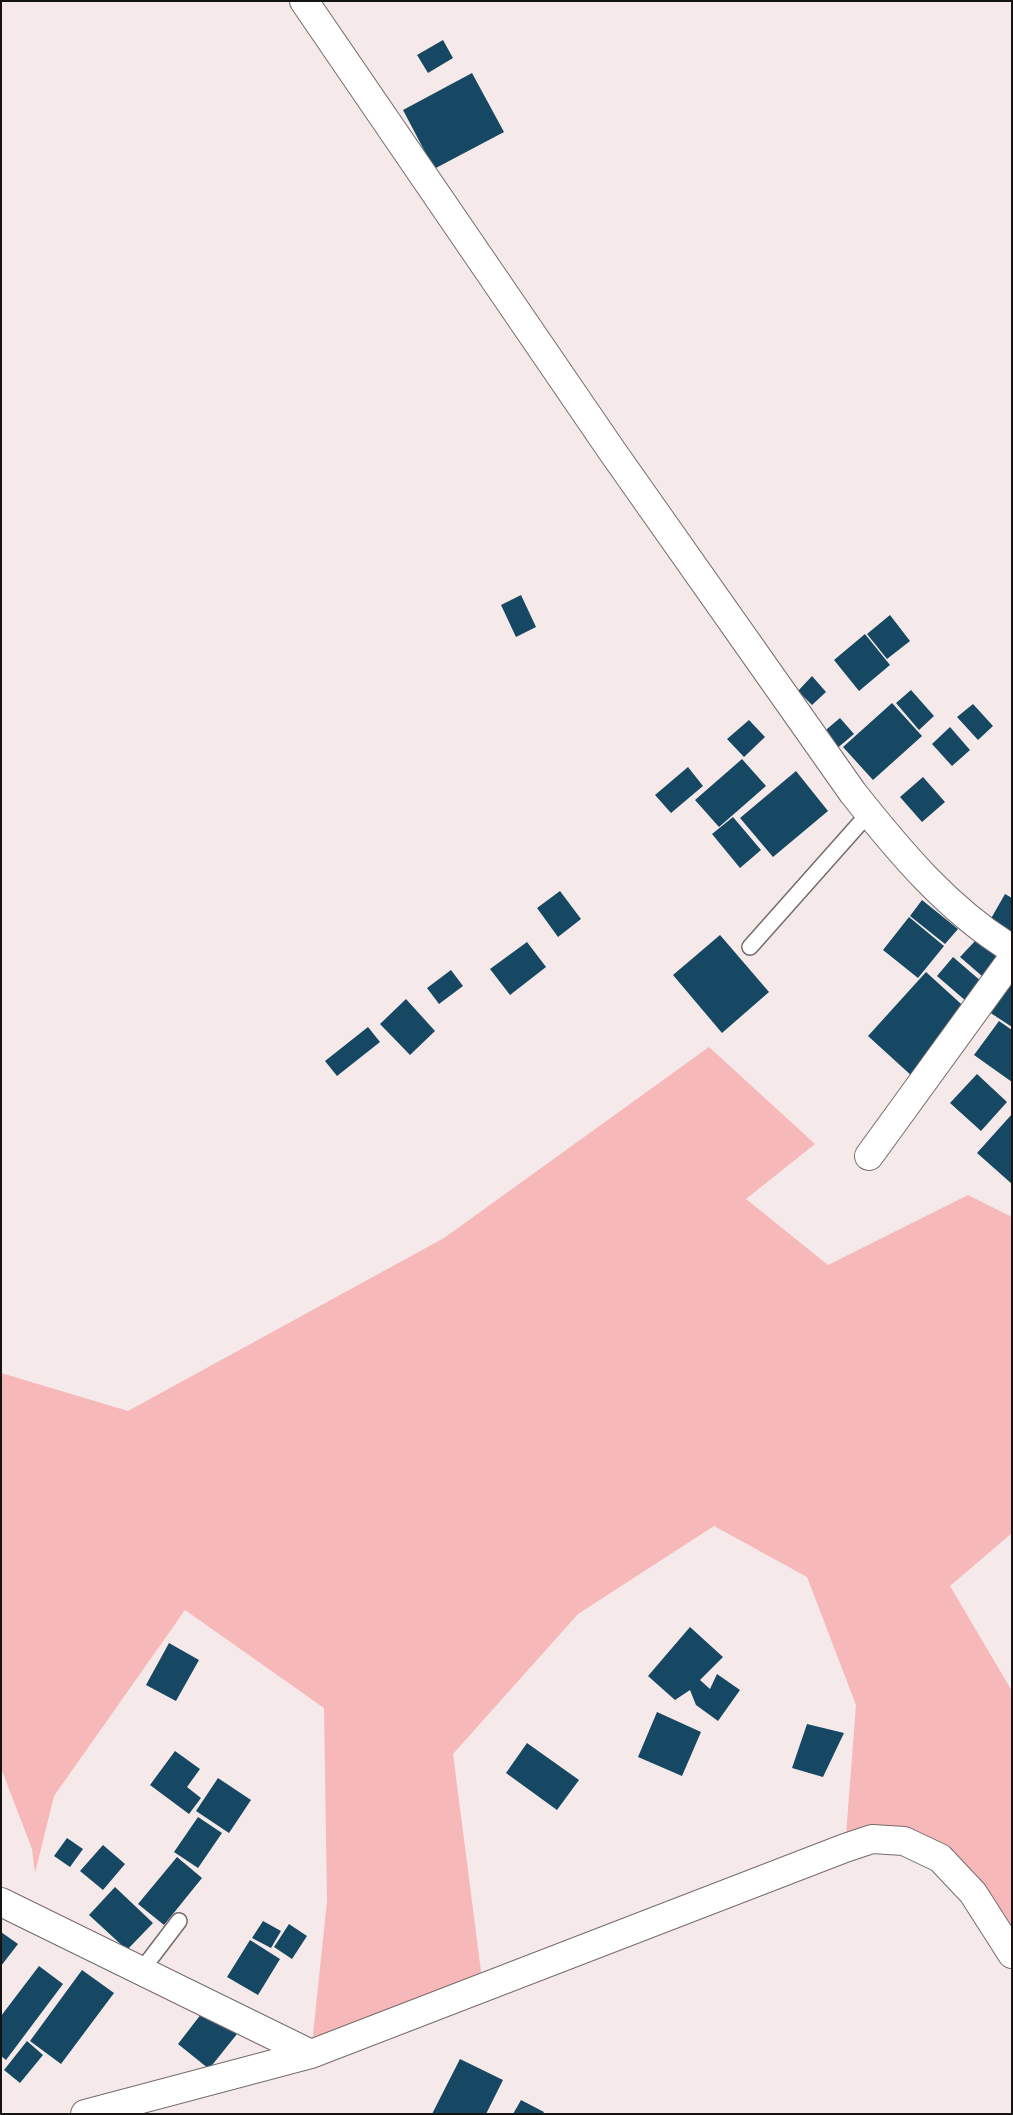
<!DOCTYPE html>
<style>
body{margin:0}
#map{position:relative;width:1013px;height:2115px;overflow:hidden;background:#f5eae9;font-family:"DM Sans",sans-serif}
canvas{display:block}
.frame{position:absolute;inset:0;border:2px solid #161313;pointer-events:none}
</style>
<div id="map">
<canvas width="1013" height="2115"></canvas>
<div class="frame"></div>
</div>
<script>
const ctx = document.querySelector('canvas').getContext('2d');
ctx.lineJoin = 'round';
function fill(path, color) { ctx.fillStyle = color; ctx.fill(path, 'evenodd'); }
function strokePath(path, color, width, dash) { ctx.strokeStyle = color; ctx.lineWidth = width; ctx.lineCap = dash ? 'butt' : 'round'; ctx.setLineDash(dash || []); ctx.stroke(path); }
fill(new Path2D(`
 M709,1047l106,97 -69,55 82,66 140,-70 44,22v316l-62,53 62,105v263l-89,-104 -78,-2 11,-143 -49,-128 -93,-51 -136,88 -125,140 30,233 -172,67 16,-153 -3,-193 -139,-98 -131,186 -19,77 -3,-24 -31,-81v-395l127,38 316,-173z`), '#f7b8b9');
fill(new Path2D(`
 M443,40l10,18 -25,15 -11,-18z
 M472,73l32,59 -70,37 -31,-59z
 M521,595l15,32 -20,10 -15,-32z
 M890,615l20,26 -23,18 -20,-25z
 M865,634l25,31 -31,26 -25,-31z
 M812,676l14,16 -14,13 -14,-14z
 M911,690l23,26 -15,14 -23,-27z
 M892,703l30,33 -49,44 -30,-33z
 M973,704l20,22 -15,14 -21,-23z
 M840,718l14,16 -19,16 -14,-16z
 M749,720l16,17 -21,20 -17,-18z
 M950,727l20,23 -18,16 -20,-22z
 M742,759l24,27 -47,41 -24,-27z
 M688,767l15,19 -32,27 -16,-18z
 M796,771l32,40 -55,46 -33,-39z
 M923,777l22,25 -23,20 -22,-25z
 M733,817l28,33 -21,18 -28,-34z
 M560,891l21,28 -23,18 -21,-29z
 M1005,894l7,4v38l-23,-14z
 M922,900l36,29 -13,15 -35,-28z
 M909,917l35,29 -26,32 -35,-28z
 M720,935l49,57 -47,41 -49,-58z
 M976,940l22,18 -16,18 -22,-19z
 M527,942l19,25 -36,28 -20,-26z
 M953,957l29,25 -16,19 -29,-25z
 M1012,965v62l-29,-19z
 M451,970l12,16 -24,18 -12,-16z
 M926,972l45,41 -58,64 -45,-41z
 M406,999l29,32 -25,24 -30,-31z
 M999,1021l13,9v52l-38,-27z
 M368,1027l12,15 -43,34 -12,-15z
 M977,1074l30,28 -26,29 -31,-28z
 M1012,1114v70l-35,-31z
 M690,1627l33,30 -23,23 10,9 7,-15 23,16 -22,31 -22,-16 -6,-15 -15,10 -27,-24z
 M169,1643l30,17 -23,41 -30,-16z
 M657,1712l44,20 -19,44 -44,-19z
 M807,1724l37,9 -21,44 -31,-9z
 M527,1743l52,37 -22,30 -51,-37z
 M175,1751l25,18 -13,18 14,11 -12,16 -39,-29z
 M218,1778l33,22 -22,33 -33,-22z
 M198,1817l24,16 -24,35 -24,-16z
 M67,1838l16,11 -13,18 -16,-11z
 M103,1845l22,19 -22,26 -23,-19z
 M177,1857l25,21 -38,47 -26,-21z
 M115,1887l38,36 -26,27 -38,-35z
 M263,1921l18,10 -10,17 -19,-10z
 M289,1924l18,12 -15,23 -18,-12z
 M1,1932l17,12 -17,22z
 M250,1940l30,19 -22,36 -31,-18z
 M39,1966l24,18 -57,76 -5,-4v-40z
 M82,1970l32,23 -53,71 -31,-23z
 M205,2009l32,25 -28,35 -31,-25z
 M27,2041l16,14 -23,28 -16,-13z
 M460,2059l43,21 -17,34h-54z
 M521,2100l23,12 -1,2h-30z`), '#164863');
const lane = new Path2D(`
 M750,947l119,-134
 M141,1971l38,-50`);
const street = new Path2D(`
 M304,1l308,450 241,342c46,58 95,117 159,156
 M869,1156l143,-197
 M1,1902l310,152 534,-206 27,-9 32,2 36,17 33,35 39,61
 M85,2114l226,-60`);
strokePath(lane, '#756b6b', 18);
strokePath(street, '#756b6b', 30);
strokePath(lane, '#fff', 15);
strokePath(street, '#fff', 28);
</script>
